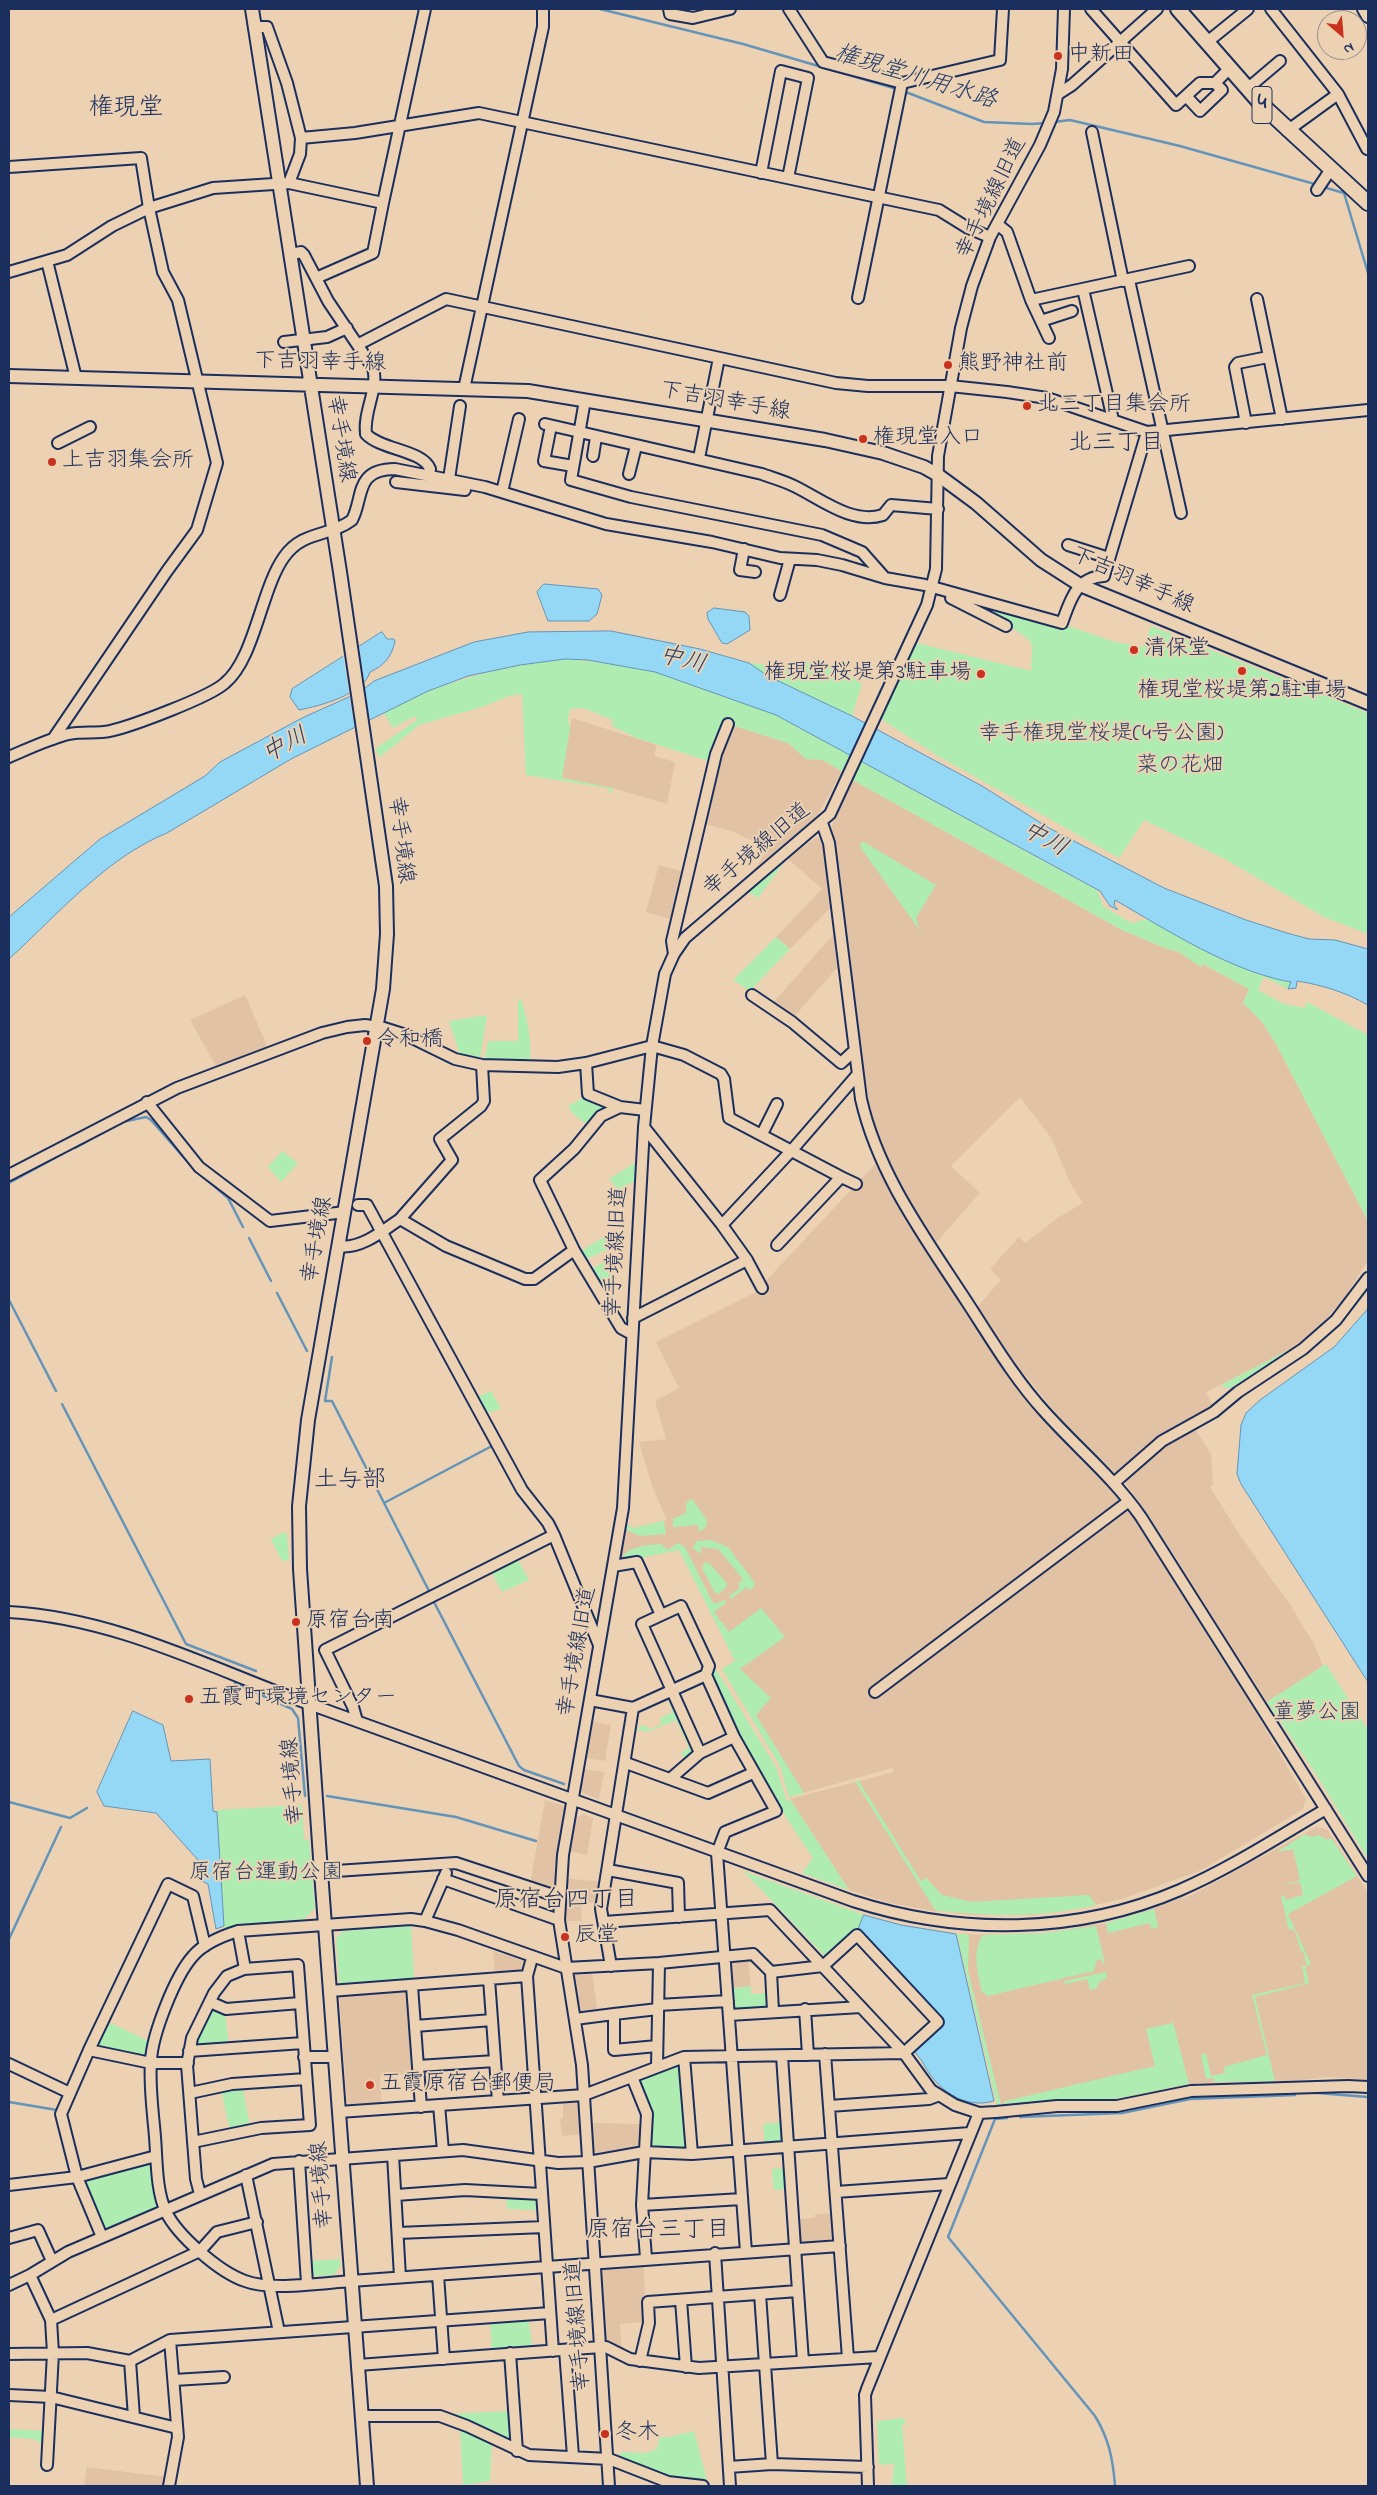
<!DOCTYPE html>
<meta charset="utf-8">
<style>
body{margin:0}
#map{position:relative;width:1377px;height:2495px;overflow:hidden;background:#ecd2b3;font-family:"Indie Flower",sans-serif}
canvas{display:block}
.frame{position:absolute;inset:0;border:10px solid #1b2f5e;pointer-events:none}
.north{position:absolute;left:1317px;top:10px;width:50px;height:50px;box-sizing:border-box;background:#ecd2b3;border:1px solid #989191;border-radius:50%;rotate:153deg;font-size:14px;font-weight:700;line-height:20px;text-align:center;color:#1b2f5e}
.north::after{content:'';display:block;margin:auto;width:18px;height:22px;background:#c8321e;clip-path:polygon(50% 0,100% 100%,50% 72%,0 100%)}
</style>
<div id="map">
<canvas width="1377" height="2495"></canvas>
<div class="frame"></div>
<div class="north">N</div>
</div>
<script>
const ctx = document.querySelector('canvas').getContext('2d');
ctx.lineJoin = 'round';
function fill(path, color) { ctx.fillStyle = color; ctx.fill(path, 'evenodd'); }
function strokePath(path, color, width, dash) { ctx.strokeStyle = color; ctx.lineWidth = width; ctx.lineCap = dash ? 'butt' : 'round'; ctx.setLineDash(dash || []); ctx.stroke(path); }
function drawText(font, color, halo, rows, align = 'center') {
  ctx.font = font + ' "Indie Flower","Klee One",sans-serif'; ctx.lineWidth = 4; ctx.setLineDash([]); ctx.textBaseline = 'middle'; ctx.strokeStyle = halo; ctx.fillStyle = color; for (const [text, x, y, turn = 0] of rows) {
    ctx.save(); ctx.translate(x, y); ctx.rotate((+turn || 0) * Math.PI / 180); ctx.textAlign = isNaN(turn) ? turn : align; if (halo) ctx.strokeText(text, 0, 0); ctx.fillText(text, 0, 0); ctx.restore();
  }
}
fill(new Path2D(`
 M572,718l85,27 -3,11 21,6 -8,42 -55,-16 -51,-10z
 M731,725l57,18 18,16 17,1 19,12 -27,48 -64,54 14,-21 -8,-10 -25,-12 -28,-7 20,-84z
 M851,779l271,151 45,19 10,2 23,15 2,-2 47,25 -6,14 19,19 14,22 92,177 -1,41 -24,38 -27,30 -21,17 -89,45 7,14 -56,32 -39,34h-4l-51,-50 -37,-46 -3,3 -46,-72 24,-27 -11,-11 29,-32 6,6 34,-26 24,-14 -13,-20 -18,-44 -32,-42 -69,69 29,27 -45,51 -41,-68 -17,-38 -13,-44 -31,-251 -1,-17 2,-8z
 M817,837l6,3 2,5 8,52 -5,-3 2,14 -40,41 -14,-12 46,-48 -35,-31z
 M659,865l26,7 -11,48 -28,-8z
 M833,935l4,33 -45,51 -21,-14z
 M245,995l23,53 -51,20 -27,-48z
 M877,1162l39,71 113,172 92,95 -249,189 255,-181 125,198 54,93 -3,10 -101,61 -80,29 -50,11 -39,5h-62l-35,-5 1,2 -51,-10 -37,-12 -59,-91 104,-27 -2,-4 -103,29 -9,-31 -58,-97 13,-8 -56,-111 -59,12 5,-39 8,5 34,-8 -15,-34 -13,-44 27,-3 -11,-38 24,-13 -23,-46 108,-54 -1,-4z
 M1195,1429l16,25 2,31 -3,2 29,47 52,72 23,38 9,22 -56,36 -117,-185 -24,-33v-5l37,-32z
 M591,1721l20,4 -6,36 -20,-3z
 M583,1769l21,3 -5,27 -16,-6 -3,-4z
 M545,1800l19,6 2,6 -11,78 -3,2 -22,-8z
 M584,1814l9,4 -6,37 -19,-4 5,-32z
 M1316,1827l11,2 41,64v187l-40,-3 -34,4 -95,2 -90,17 -61,-1 -51,6 -40,-171 51,1 36,-2 69,-11 81,-28z
 M564,1878l39,4 -3,21h-19l1,18h-18z
 M493,1951l32,10 2,6 -4,6 -28,2z
 M748,1958l3,28 -18,2 -1,-25 3,-3z
 M592,1974l6,39 -18,2 -3,-2 -6,-32 4,-6z
 M406,1988l4,3 5,83 -35,2 2,30 -29,1 -6,-6 -8,-105 5,-3z
 M577,2099l3,2 3,33 -21,2 -2,-18h3v-18z
 M589,2123l54,1 -2,23 -3,3 -43,6 -4,-3z
 M815,2214h20l1,25 -3,3 -33,2 -3,-2 -2,-23 20,-1z
 M644,2266l1,56 -25,2 2,28 -17,-8 -6,-72 6,-4z
 M87,2467l81,10 -2,9h-82z`), '#e1c2a5');
fill(new Path2D(`
 M950,595l115,30 50,17 28,5 8,-21 217,87v221l-44,-17 -99,-58 -81,-39 -25,38 -181,-102 -57,-37 36,-76 114,28c0,-8 2,-20 0,-28 -3,-10 -68,-41 -81,-48z
 M565,659l51,5 39,8 121,43 78,42 -8,17 -23,-14 -17,-1 -18,-16 -63,-20 -14,39 -74,-24 -25,-12 1,-6 -30,-12 -13,1 -2,9 2,11 -8,49 50,10v6l-5,-6 -81,-13 -4,-81 -13,2 -24,10 -66,19 -39,32 -5,-8 42,-29 -2,-4 -22,12 -10,-16c58,-31 117,-45 182,-53z
 M812,662l27,6 23,16 -10,32 -84,-40 -19,-13 28,2z
 M860,761l237,129 6,16 28,17 18,-4 82,44 33,13 27,6 -3,7 -24,-12 -6,13 26,14 21,4 2,-6 61,33v186l-92,-177 -14,-22 -19,-19 6,-14 -46,-25 -2,3 -24,-16 -10,-2 -45,-19 -271,-151z
 M864,842l72,43 -20,33 4,13 -59,-83 -1,-4z
 M787,858l-29,40 -10,-6z
 M776,937l14,12 -40,42 -17,-11z
 M521,999c7,23 11,43 9,66l-41,-1 -4,-7 3,-16h30v-41z
 M487,1015l-7,44 -1,2 -21,-5 1,-4 -10,-31z
 M586,1096c8,2 17,5 17,14l-14,16 -15,-11 -6,-9z
 M282,1151l16,12 -17,19 -13,-15z
 M638,1161l-1,19 -19,9 -9,-10z
 M614,1231l3,20 -7,-3 -27,13 -4,-9z
 M604,1262l11,22 -14,7 -11,-21z
 M1287,1351l1,3 -60,35 -7,-4z
 M491,1391l10,18 -17,5 -9,-16z
 M692,1499l15,21 -1,7 -7,5 -1,-7 -25,2v-8l13,-6v-10z
 M664,1521l2,13 -26,2 -16,-7 1,-6 8,5z
 M282,1533h5l2,27 -7,1 -11,-22z
 M711,1540l17,7 27,36 -1,4 -4,3 -3,-3 -16,12 -2,-3 10,-7v-6l4,-4 -25,-30 -17,-2v6h-2l-6,-5 4,-7z
 M661,1544l7,6 10,-7 7,4 27,54 4,3 8,-4 2,3 -12,9 15,20 32,-24 24,29 -45,32 31,29 -15,17 48,78 -15,4 -9,-31 -58,-97 13,-8 -56,-111 -59,12c5,-16 27,-17 41,-18z
 M516,1556l13,24 -27,12 -12,-23z
 M705,1562l5,2 17,19 -1,5 -8,6 -3,-1 -13,-25z
 M1326,1664l42,66v129l-54,-88 -47,-69z
 M714,1666l62,101 11,35 3,-3 59,91 -47,-17 11,-15c-40,-58 -73,-118 -103,-181z
 M669,1696l3,1 23,53v4l-9,7 -5,-8 8,-6 -13,-27 -28,12 -13,-3 10,-4 4,5 13,-6 -2,-6 13,-6 -6,-15z
 M858,1780l63,101 5,-3 16,17 29,7 118,-7 7,10c-54,13 -107,12 -161,5l-80,-129z
 M302,1805l2,35 5,-1 6,69 -11,11 -58,5 -22,4 -7,-118z
 M1305,1834l6,3 8,-2 9,5 3,-2 26,38 -69,38 23,50 -6,3 4,16 -54,14 20,84 -61,1v-4l-8,1 -5,-24 5,-2 5,23 14,-3 -1,-6 43,-12 -15,-60 53,-12 -3,-17 5,-1 -4,-14h-2l-7,-22 -5,1 -8,-34 3,-1 2,5 17,-5 -3,-13 -16,3 16,-5 -7,-31 -16,3z
 M743,1871l121,44 -6,15 -29,27h-3z
 M1154,1909l4,18 -7,2 -1,-6 -42,10 -2,-10z
 M411,1926l3,51 -2,4 -68,5 -5,-4 -3,-44 7,-7z
 M1096,1926l9,38 -2,1 -1,-6 -6,2 -2,10 -106,25 -6,-4c-4,-18 -11,-41 1,-57l61,-2z
 M957,1934h11l1,3 -1,33 33,135h-4z
 M1106,1972l1,6 -8,4 -2,6 -7,2 -3,-11 -22,5 -1,-3z
 M751,1986v8l18,-1v16l-31,3 -3,-3 -2,-21z
 M1169,2006l20,78 -80,16 -46,-1 -59,5 1,-3 150,-35 -9,-37 27,-6z
 M211,2008l14,4 4,33 -33,2 -1,-3z
 M106,2021l41,19 -3,16 -3,2 -45,-9 -2,-3z
 M679,2063l4,5 6,79 -5,4 -36,-4 -9,-65 1,-4z
 M242,2086l8,40 -20,4 -9,-40z
 M783,2122l1,18 -2,3 -17,2 -2,-21z
 M147,2162l3,3 7,41 -1,3 -49,22 -4,-1 -20,-47 1,-3z
 M786,2168l2,21 -14,1 -2,-21z
 M506,2194l33,4v12l-32,-1z
 M340,2259l1,6 -7,10 -21,1 -4,-2 -1,-13z
 M528,2317l5,33 -41,3 -2,-34z
 M510,2411l3,32 -68,-29z
 M904,2418l1,5 -3,3 5,60h-15l2,-22 -15,1 -2,-44z
 M460,2427l32,15 -2,39 -27,4z
 M9,2429l38,2 -1,14 -13,-6 -24,-2z
 M694,2431l14,53 -39,-4 -51,-21 3,-7 25,1 11,-4 3,-12h9z`), '#afecb2');
const water = new Path2D(`
 M544,584l54,5 4,6 -5,19 -8,7h-41l-11,-29z
 M714,608l31,4 4,4 1,14 -23,14 -5,-1 -14,-24 -1,-6z
 M611,631l89,18 49,14 19,13 84,40 130,70 67,42 115,60 82,32 41,13 22,6 26,1 33,9v56c-23,-13 -46,-20 -71,-24l-1,7 -8,1 3,-7c-59,-10 -124,-52 -176,-82l-1,5 4,5 -8,-4 -10,-15 -324,-176 -121,-43 -67,-12 -23,-1 -45,6 -52,11 -40,15 -137,68 -124,74c-60,24 -111,83 -158,126v-42l91,-78 105,-63 15,-14 82,-44 58,-26 14,-11 100,-39 54,-10z
 M382,632l5,7h7l1,3c-4,15 -10,23 -25,30 -6,22 -50,34 -71,38l-9,-13 2,-8z
 M1368,1309v373l-127,-198 -4,-10 4,-49 5,-12 14,-13 74,-53z
 M133,1711l30,14 8,36 39,-2 3,52 4,1 7,114 -8,3 -8,-45 -17,-8 7,-16 -42,-47 -52,-7 -7,-14z
 M864,1915l37,10 55,9 38,167c-31,9 -59,-13 -72,-40 -3,-4 -7,-7 -8,-13l30,-26 -86,-92z`);
fill(water, '#94d8f6');
strokePath(water, '#6494b9', 1);
fill(new Path2D(`
 M359,644l11,79 -15,8 -12,-77z`), '#ecd2b3');
strokePath(new Path2D(`
 M600,9l143,35 154,45
 M903,91l81,31 48,2 14,-1
 M1054,122l16,-2 110,26 138,39
 M1323,187l28,8
 M1344,193l24,80
 M75,1148l47,-26 24,-5 5,3 42,48 35,30 15,29
 M9,1183l53,-29
 M249,1238l22,43
 M277,1293l30,58
 M9,1300l47,91
 M332,1357l-7,44h7l97,190
 M62,1404l124,240 70,27
 M384,1503l106,-56
 M434,1602l85,164 5,4 40,14
 M235,1683l57,26 6,9 7,78
 M327,1796l129,21 80,24
 M9,1802l61,16 17,-10
 M9,1939l52,-112
 M1305,2092l63,5
 M9,2102l48,8
 M1020,2117l102,-4 68,-14 105,-4
 M1007,2118l-12,1 -47,118 147,179c14,23 18,43 20,70`), '#6494b9', 2.5);
const minor = new Path2D(`
 M669,9l1,5 23,4 37,-9
 M789,9l34,53 79,21
 M1091,9l85,96 24,-22h15
 M1271,9l67,85 29,55
 M254,27h13l20,56 14,55 -1,16 -11,29
 M1206,43l42,-34
 M1247,89l33,-28
 M1058,94l14,-9 85,-76
 M1186,96l14,15 22,-21 -7,-7 14,-14
 M1287,131l51,-37
 M1092,132l31,149
 M301,138l54,-5 124,-20 460,97 29,18 22,9
 M9,167l132,-9 8,50 14,64 15,28 39,163 -20,67 -30,41 -114,168
 M761,173l20,-102 27,7 -20,100
 M1317,190l14,-21
 M997,224l10,8 24,68 18,38
 M291,254l10,-2 3,3 24,46 45,67c6,21 -10,43 -7,66 15,16 57,16 64,35l-1,6
 M47,261l29,117
 M9,272l58,-17 45,-29 37,-18 64,-20 76,-5 94,20 42,-194
 M316,278l57,-25 10,-50
 M1129,280l52,233
 M1083,289l30,131
 M858,298l44,-215 98,-23 3,-51
 M1257,299l25,120
 M1031,300l158,-34
 M1041,321l31,-10
 M284,342l43,-5 20,-9
 M359,344l87,-45 390,84 32,3h82l57,6 40,6 100,34 221,-22
 M464,389l79,-362v-18
 M585,400l-14,80 60,17 191,38 40,17 23,26
 M1246,423l-11,-56 3,-4 30,-6
 M545,424l217,50c11,4 22,7 32,12 27,13 58,39 89,29l8,-10 47,4
 M551,426l-7,35 29,5
 M58,443l32,-16
 M593,456l3,-19
 M699,458l20,-100
 M629,474l7,-28
 M449,479l11,-73
 M396,482l69,8
 M502,492l17,-73
 M1068,545l41,13
 M744,549l-4,21 15,2
 M780,595l10,-36
 M951,598l55,28
 M9,757c19,-8 39,-18 60,-23 13,-3 28,0 41,-3 22,-5 100,-34 115,-48 30,-25 36,-94 59,-126 19,-27 46,-20 68,-37 12,-22 2,-51 43,-51l90,18 121,37 106,18 68,16 37,2 25,5 43,13 40,7 137,38c8,-22 14,-46 42,-47l43,-144
 M822,823l7,20 32,256c17,75 63,137 104,200 25,38 48,78 79,112 32,36 69,66 97,106l227,359
 M674,954l-2,-13 44,-187 12,-30
 M752,995l40,27 49,41 13,-12
 M586,1063l2,31 32,13 25,3
 M147,1102l52,65 71,54 75,-9
 M620,1107l-19,9 -27,33 -34,31 34,70 47,78 11,6
 M644,1127l78,98
 M762,1134l15,-30
 M9,1175l168,-87 145,-55 25,-6 18,-2 19,3 22,7 49,24 27,6 76,2 28,-4 66,-17 32,9 37,19 3,5 5,39 112,59 -64,68
 M841,1177l15,7
 M358,1205h9l155,285 26,33 6,12 45,110
 M400,1219l52,-59 -12,-21 41,-33 3,-5 -2,-36
 M338,1246c22,4 45,-15 62,-27l46,27 79,33h9l40,-29
 M747,1260l15,28
 M633,1318l114,-58 -25,-35 70,-75 65,-75
 M1115,1482l47,-41 52,-29 24,-20 65,-43 33,-29 32,-42
 M613,1566l24,-4 24,53
 M9,1612c108,6 203,57 303,93 180,65 360,131 541,196 106,34 223,34 327,-11 51,-22 98,-53 146,-81
 M875,1692l254,-191
 M590,1700l43,8
 M357,1721l-4,-14 -28,-57 229,-115
 M700,1753l-58,-129 39,-18 28,60 -3,9 28,62 42,74 -51,21 -8,21 29,399
 M626,1763l82,30 45,-20
 M670,1779l30,-26 34,-16
 M608,1870l70,13 1,34
 M321,1872l135,-9 103,34
 M443,1879l116,41
 M425,1921l21,-48
 M604,1922l166,-12 134,143 27,37 24,15 24,8 17,-1 61,-6h60l74,-15 157,-5 20,1
 M238,1931l7,38
 M532,1958l-5,18 26,375
 M611,1966l-10,-57 32,-201 73,-33
 M771,1972l2,39
 M489,1979l9,122
 M412,1986l9,121
 M330,1991l197,-15
 M210,2002l16,7 74,-6
 M658,2005l70,-4
 M805,2009l3,46
 M614,2014l44,-5
 M729,2015l132,-8
 M575,2019l39,-5v36l43,-4
 M415,2026l77,-6
 M89,2050l-28,64 16,63 25,60
 M189,2051l114,-8
 M825,2054l23,304
 M304,2057h31
 M684,2057l8,97
 M188,2063h-37l-62,-13 79,-166 25,12 12,50
 M9,2064l61,29
 M418,2066l77,-5
 M657,2067l2,-104
 M632,2077l15,37 -5,91 4,53
 M190,2093l42,-9 74,-5
 M439,2105l4,46
 M829,2106l100,-7 8,-3
 M339,2112l245,-17 100,-38 220,-4 34,-31 -81,-87 -34,31 -52,6 -18,-18 -94,9 -93,5 -108,-38 -33,-9 -14,-2 -173,12c-16,5 -34,12 -45,25 -18,20 -41,79 -42,105 -2,25 2,51 4,76 2,24 1,53 11,75 12,24 53,60 79,69 26,10 77,2 106,0l489,-35
 M193,2142l68,-14 49,-3 -12,-160 -54,4 -17,7 -13,17 -22,45 -5,27 9,114 4,15
 M393,2155l7,122
 M299,2161l8,122
 M246,2175l33,157
 M9,2185l68,-8 79,-21
 M836,2192l113,-8
 M396,2195l69,-5 76,4
 M642,2205l100,-6
 M398,2233l146,-6
 M9,2238l29,-8 14,31
 M715,2253l15,233
 M30,2275l21,45 2,33 -6,112
 M438,2275l6,84
 M9,2285l21,-10 38,-23 205,-88 190,-14 95,13 30,-1 56,-10 48,2 278,-21
 M798,2291l5,70
 M760,2294l12,170
 M681,2300l5,67
 M51,2320l149,-69 17,-19 40,-10
 M565,2350l8,106
 M510,2353l7,98
 M9,2354l78,-1 43,8 40,-21 380,-27
 M130,2361l4,56
 M640,2361l9,-38 -1,-21 150,-11 -16,-235
 M358,2365l243,-18h5l24,12 69,9 179,-11
 M174,2380l50,-3
 M9,2395l42,2 126,31
 M362,2416h78l27,10 62,29 80,4 59,23 35,4
 M729,2467l43,-3 96,3
 M169,2486l9,-49 -8,-97
 M609,2486l-27,-421 -23,-145 4,-65 60,-347 21,-381 8,-81 13,-72 9,-20 11,-16 145,-124 97,-209 9,-36 2,-113 23,-128 11,-42 18,-49 50,-92 14,-33 8,-43 2,-60
 M868,2486l-3,-91 2,-6 112,-276`);
const major = new Path2D(`
 M252,9l88,563 46,314 1,48 -4,55 -75,431 -9,86 1,63 21,303 46,614
 M1364,9l4,7
 M9,376l519,15 297,49 58,13 41,14 14,8 38,28 65,57 39,25 288,118`);
const highway = new Path2D(`
 M1178,9l85,97 105,97`);
strokePath(minor, '#1b2f5e', 14);
strokePath(major, '#1b2f5e', 16);
strokePath(highway, '#1b2f5e', 18);
strokePath(minor, '#ecd2b3', 10);
strokePath(major, '#ecd2b3', 12);
strokePath(highway, '#ecd2b3', 14);
for (const [x, y, r, color] of [
 [1058,56,5,"#c8321e"],
 [948,365,5,"#c8321e"],
 [1027,406,5,"#c8321e"],
 [863,439,5,"#c8321e"],
 [52,462,5,"#c8321e"],
 [1134,650,5,"#c8321e"],
 [1242,671,5,"#c8321e"],
 [981,674,5,"#c8321e"],
 [367,1041,5,"#c8321e"],
 [296,1622,5,"#c8321e"],
 [189,1699,5,"#c8321e"],
 [565,1937,5,"#c8321e"],
 [370,2085,5,"#c8321e"],
 [605,2434,5,"#c8321e"]
]) { const dot = new Path2D(); dot.arc(x, y, r, 0, 2 * Math.PI); ctx.fillStyle = color; ctx.fill(dot); strokePath(dot, '#ecd2b3', 2); }
for (const [x, y, w] of [
 [1262,105,20]
]) { const box = new Path2D(); box.roundRect(x - w / 2, y - 18.5, w, 37, 4); ctx.fillStyle = '#ecd2b3'; ctx.fill(box); strokePath(box, '#1b2f5e', 1); }
drawText('bold 21px', '#1b2f5e', null, [
 ["4",1262,105]
]);
drawText('22px', '#1b2f5e', '#ecd2b3', [
 ["中新田",1068,56],
 ["熊野神社前",958,365],
 ["北三丁目集会所",1037,406],
 ["権現堂入口",873,439],
 ["上吉羽集会所",62,462],
 ["清保堂",1144,650],
 ["権現堂桜堤第3駐車場",971,674,"right"],
 ["権現堂桜堤第2駐車場",1242,692,"center"],
 ["令和橋",377,1041],
 ["原宿台南",306,1622],
 ["五霞町環境センター",199,1699],
 ["辰堂",575,1937],
 ["五霞原宿台郵便局",380,2085],
 ["冬木",615,2434]
], 'left');
drawText('22px', '#1b2f5e', '#ecd2b3', [
 ["幸手境線旧道",993,199,-64],
 ["下吉羽幸手線",320,364,1],
 ["下吉羽幸手線",725,403,10],
 ["幸手境線",339,439,81],
 ["下吉羽幸手線",1132,582,24],
 ["幸手境線",399,840,83],
 ["幸手境線旧道",758,851,-40],
 ["幸手境線",319,1240,-80],
 ["幸手境線旧道",618,1252,-87],
 ["幸手境線旧道",579,1652,-80],
 ["幸手境線",295,1781,-94],
 ["幸手境線",324,2185,-94],
 ["幸手境線旧道",580,2326,-94]
]);
drawText('22px', '#2a4266', '#ecd2b3', [
 ["幸手権現堂桜堤(4号公園)",1101,735],
 ["菜の花畑",1180,767],
 ["童夢公園",1317,1714],
 ["原宿台運動公園",266,1874]
]);
drawText('italic 24px', '#27406d', '#ecd2b3', [
 ["権現堂川用水路",915,79,17],
 ["中川",682,662,14],
 ["中川",286,747,-28],
 ["中川",1044,841,29]
]);
drawText('24px', '#1b2f5e', '#ecd2b3', [
 ["北三丁目",1116,445],
 ["土与部",350,1482],
 ["原宿台四丁目",566,1902],
 ["原宿台三丁目",658,2232]
]);
drawText('25px', '#1b2f5e', '#ecd2b3', [
 ["権現堂",126,110]
]);
</script>
